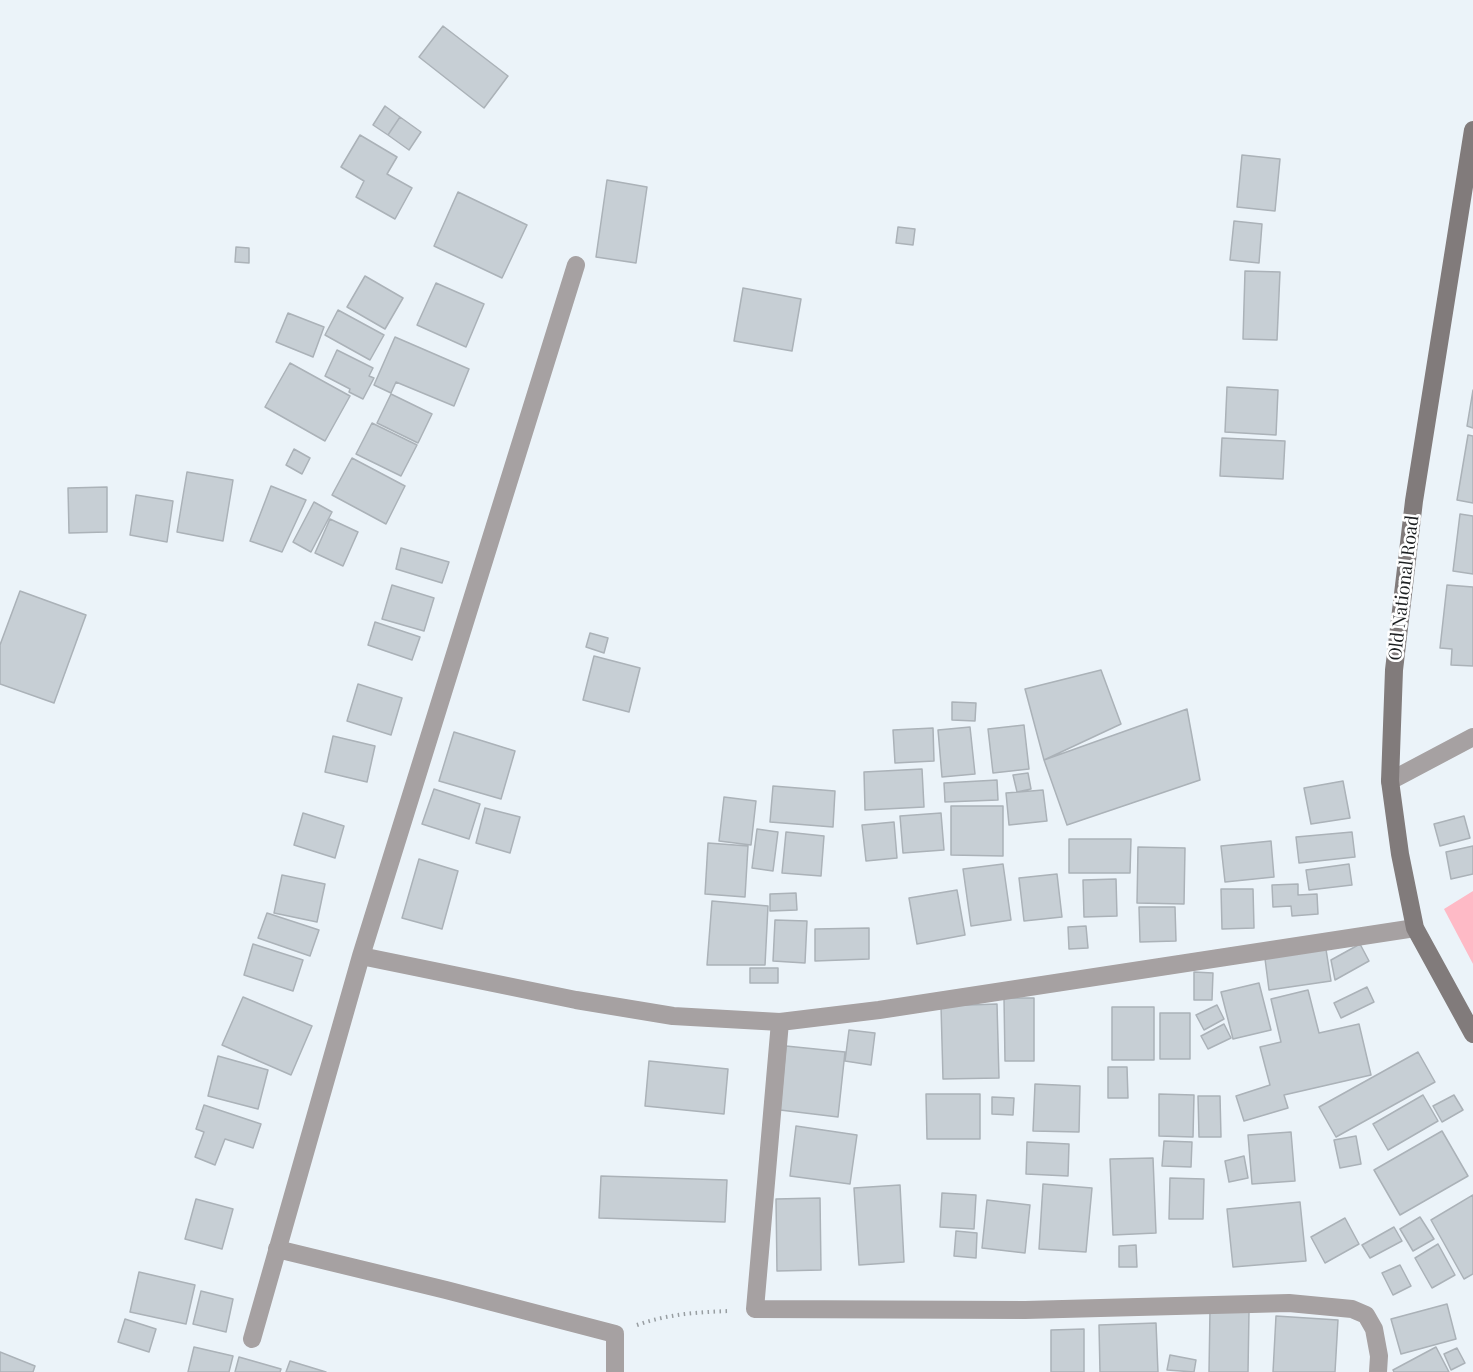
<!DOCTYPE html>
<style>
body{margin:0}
canvas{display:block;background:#ebf3f9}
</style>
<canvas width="1473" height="1372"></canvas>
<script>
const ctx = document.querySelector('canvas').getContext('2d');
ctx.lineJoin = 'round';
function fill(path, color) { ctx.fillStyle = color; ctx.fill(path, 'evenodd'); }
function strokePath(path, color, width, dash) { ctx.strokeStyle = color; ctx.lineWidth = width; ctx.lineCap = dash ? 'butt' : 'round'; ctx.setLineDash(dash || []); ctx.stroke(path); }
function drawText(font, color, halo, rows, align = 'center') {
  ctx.font = font + ' "Playfair Display",serif'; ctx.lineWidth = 5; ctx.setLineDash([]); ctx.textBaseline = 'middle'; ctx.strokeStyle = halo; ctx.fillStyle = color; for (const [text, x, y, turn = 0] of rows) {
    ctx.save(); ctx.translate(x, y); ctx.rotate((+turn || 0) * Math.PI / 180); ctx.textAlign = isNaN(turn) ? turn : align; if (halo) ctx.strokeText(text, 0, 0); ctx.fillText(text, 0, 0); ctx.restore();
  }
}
fill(new Path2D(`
 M1473,891v73l-29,-55z`), '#febac6');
const building = new Path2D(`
 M443,26l65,50 -24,32 -65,-51z
 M385,106l15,11 -12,18 -15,-10z
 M400,117l21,15 -12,18 -21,-15z
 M360,135l37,22 -10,17 25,14 -17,31 -39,-22 8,-16 -23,-14z
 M1242,155l38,4 -5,52 -38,-4z
 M607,180l40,7 -11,76 -40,-6z
 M458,192l69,33 -25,53 -68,-32z
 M1234,221l28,3 -3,39 -29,-3z
 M898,227l17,2 -2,16 -17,-2z
 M236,247l13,1v15l-14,-1z
 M1245,271l35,1 -3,68 -34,-1z
 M365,276l38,22 -18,31 -38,-22z
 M436,283l48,21 -18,43 -49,-22z
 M743,288l58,11 -9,52 -58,-10z
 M338,310l46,25 -14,25 -45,-25z
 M288,313l36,14 -11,30 -37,-15z
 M395,337l74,32 -15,37 -58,-24 -5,11 -17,-8z
 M337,350l36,18 -4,8 5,2 -11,21 -14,-7 1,-3 -25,-13z
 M290,363l60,33 -25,45 -60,-34z
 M1227,387l51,3 -2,45 -51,-3z
 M1473,390v38l-6,-2z
 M391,394l41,20 -14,29 -41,-20z
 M372,423l45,22 -16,31 -45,-22z
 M1468,435l5,1v67l-16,-3z
 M1222,438l63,3 -2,38 -63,-3z
 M294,449l16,9 -8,16 -16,-9z
 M352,458l53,28 -19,38 -54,-29z
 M187,472l46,8 -10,61 -46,-9z
 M271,486l35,14 -24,52 -32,-11z
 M107,487v45l-38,1 -1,-45z
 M136,495l37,6 -6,41 -37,-7z
 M314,502l18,10 -21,40 -18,-10z
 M1460,514l13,2v58l-20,-3z
 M330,519l28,13 -15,34 -28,-13z
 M401,548l48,14 -7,21 -46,-14z
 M392,585l42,13 -10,33 -42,-12z
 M1447,585l26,2v79l-22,-1 1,-16 -12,-1z
 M20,591l66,24 -32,88 -54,-19v-39z
 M375,622l45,15 -8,23 -44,-15z
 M590,633l18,5 -4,15 -18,-6z
 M594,656l46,12 -11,44 -46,-12z
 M1101,670l20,54 -77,36 -19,-71z
 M358,684l44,14 -11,37 -44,-14z
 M952,702l24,1 -1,18 -23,-1z
 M1187,709l13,71 -133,45 -23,-65z
 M1024,725l5,44 -36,4 -5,-44z
 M970,727l5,47 -33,3 -4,-47z
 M933,728l1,33 -39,2 -2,-33z
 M454,732l61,19 -14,48 -62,-18z
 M333,736l42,10 -8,36 -42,-10z
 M922,769l2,38 -59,3 -1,-38z
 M1028,773l3,16 -14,3 -4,-17z
 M997,780l1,20 -53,2 -1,-19z
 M1343,781l7,37 -39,6 -7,-36z
 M773,786l62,5 -2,36 -63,-5z
 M434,789l46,15 -11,35 -47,-15z
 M1043,790l4,31 -38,4 -3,-32z
 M724,797l32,4 -5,44 -32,-4z
 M951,806h52v50l-52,-1z
 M485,808l35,9 -10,36 -34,-10z
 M303,813l41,13 -9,32 -41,-13z
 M941,813l3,37 -41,3 -3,-37z
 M1464,816l6,22 -30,8 -6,-22z
 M894,822l3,36 -31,3 -4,-36z
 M757,829l21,3 -5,39 -21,-3z
 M786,832l38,4 -3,40 -39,-3z
 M1352,832l3,25 -56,6 -3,-26z
 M1069,839h62l-1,34h-61z
 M1271,841l3,36 -49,5 -4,-36z
 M708,843l40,3 -3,51 -40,-3z
 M1473,846v28l-22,5 -5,-27z
 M1138,847l47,1 -1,56 -47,-1z
 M419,859l39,12 -16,58 -40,-11z
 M1003,864l8,56 -40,6 -8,-57z
 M1349,864l3,21 -43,5 -3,-20z
 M1057,874l5,43 -38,4 -5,-43z
 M282,875l43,9 -8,38 -43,-9z
 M1116,879l1,37 -33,1 -1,-37z
 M1298,884v11l19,-1 1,20 -26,2 -1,-10 -18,1 -1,-22z
 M1221,889h32l1,39 -32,1z
 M957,890l8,45 -48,9 -8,-46z
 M796,893l1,17 -27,1v-17z
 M712,901l56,5 -3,59h-58z
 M1139,907h36l1,34 -36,1z
 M267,913l52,17 -9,26 -52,-18z
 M775,920l32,1 -2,42 -32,-2z
 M1086,926l2,22 -19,1 -1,-22z
 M869,928v31l-54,2v-32z
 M1325,943l6,38 -62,9 -5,-39z
 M253,944l50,16 -10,31 -49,-16z
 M1360,944l9,17 -34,19 -4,-20z
 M750,968h28v15h-28z
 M1194,972l19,1 -1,27h-18z
 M1259,983l12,47 -38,9 -12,-47z
 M1367,987l7,15 -33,16 -7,-15z
 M1308,990l11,43 40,-9 12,51 -87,20 4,13 -44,13 -8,-25 34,-11 -10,-38 21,-5 -10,-43z
 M243,997l69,29 -21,49 -69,-30z
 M1004,998h30v63h-29z
 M997,1004l2,74 -56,1 -2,-73z
 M1217,1005l7,14 -20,11 -8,-15z
 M1112,1007h42v53h-42z
 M1160,1013h30v46h-30z
 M1224,1024l7,14 -23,11 -7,-13z
 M849,1030l26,3 -4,32 -26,-4z
 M786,1046l59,6 -7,65 -58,-7z
 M1418,1052l17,30 -99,55 -17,-30z
 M218,1056l50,14 -10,39 -50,-13z
 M649,1061l79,8 -4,45 -79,-8z
 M1108,1067h19l1,31h-20z
 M1035,1084l45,2 -1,46 -46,-1z
 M926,1094h54v45h-53z
 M1159,1094l35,1 -1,42 -34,-1z
 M1423,1095l15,26 -50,29 -15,-26z
 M1454,1095l9,15 -21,12 -9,-16z
 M1198,1096h22l1,41h-22z
 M992,1097l22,1 -1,17 -21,-1z
 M204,1105l57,19 -8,24 -28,-9 -10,26 -20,-8 9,-25 -8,-3z
 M796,1126l61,9 -7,49 -60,-8z
 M1442,1131l26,45 -68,39 -26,-45z
 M1291,1132l4,49 -43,3 -4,-49z
 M1356,1136l5,28 -21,4 -6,-28z
 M1164,1141l28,1 -1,25 -29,-1z
 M1027,1142l42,2 -1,32 -42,-2z
 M1244,1156l4,22 -19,4 -4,-21z
 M1153,1158l3,75 -43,2 -3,-76z
 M601,1176l126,4 -2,42 -126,-4z
 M1170,1178l34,1 -1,40h-34z
 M1043,1184l49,4 -6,64 -47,-3z
 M900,1185l4,77 -45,3 -5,-77z
 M942,1193l34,2 -2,34 -34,-2z
 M1473,1195v79l-9,5 -33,-59z
 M820,1198l1,72 -44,1 -1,-72z
 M196,1199l37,10 -11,40 -37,-10z
 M987,1200l43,5 -5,48 -43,-5z
 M1300,1202l6,59 -73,6 -6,-58z
 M1420,1217l14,22 -21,12 -13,-22z
 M1345,1218l14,26 -34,19 -14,-26z
 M1394,1227l8,14 -32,17 -8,-13z
 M956,1231l21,2 -1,25 -22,-2z
 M1438,1244l17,31 -23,13 -17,-30z
 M1136,1245l1,22h-18v-21z
 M1400,1265l11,21 -18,9 -11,-22z
 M139,1272l56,13 -9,39 -56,-12z
 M201,1291l32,8 -7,33 -33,-8z
 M1447,1304l9,35 -55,15 -10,-35z
 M1210,1310l39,1 -1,61h-39z
 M1276,1316l62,4 -3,52h-62z
 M125,1319l31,10 -7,23 -31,-10z
 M1156,1323l2,49h-58l-1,-47z
 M1084,1329v43h-33v-42z
 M194,1347l39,9 -4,16h-41z
 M1436,1347l13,25h-55l-1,-2z
 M1457,1348l8,15 -14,7 -7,-16z
 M0,1352l35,14 -2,6h-33z
 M1170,1355l26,5 -2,12 -27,-2z
 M239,1357l42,12 -1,3h-45z
 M290,1361l36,11h-40z`);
fill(building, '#c7cfd5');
strokePath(building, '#abb2b8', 1.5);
strokePath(new Path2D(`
 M637,1325c31,-11 61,-13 93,-14`), '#989ea2', 4, [1.5, 4.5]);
strokePath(new Path2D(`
 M1390,781l83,-44
 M361,956l215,44 97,16 107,6 99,-12 536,-82
 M780,1022l-25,287 270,1 264,-7 63,6 14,6 8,14 5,27 -1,16
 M277,1249l169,41 169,44v38
 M252,1339l109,-383 215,-691`), '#a6a1a2', 18);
strokePath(new Path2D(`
 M1473,130l-59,371 -20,169 -4,111 10,73 15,74 58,106`), '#817b7b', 18);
drawText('18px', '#1c1f21', '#fff', [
 ["Old National Road",1404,588,-83]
]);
</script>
